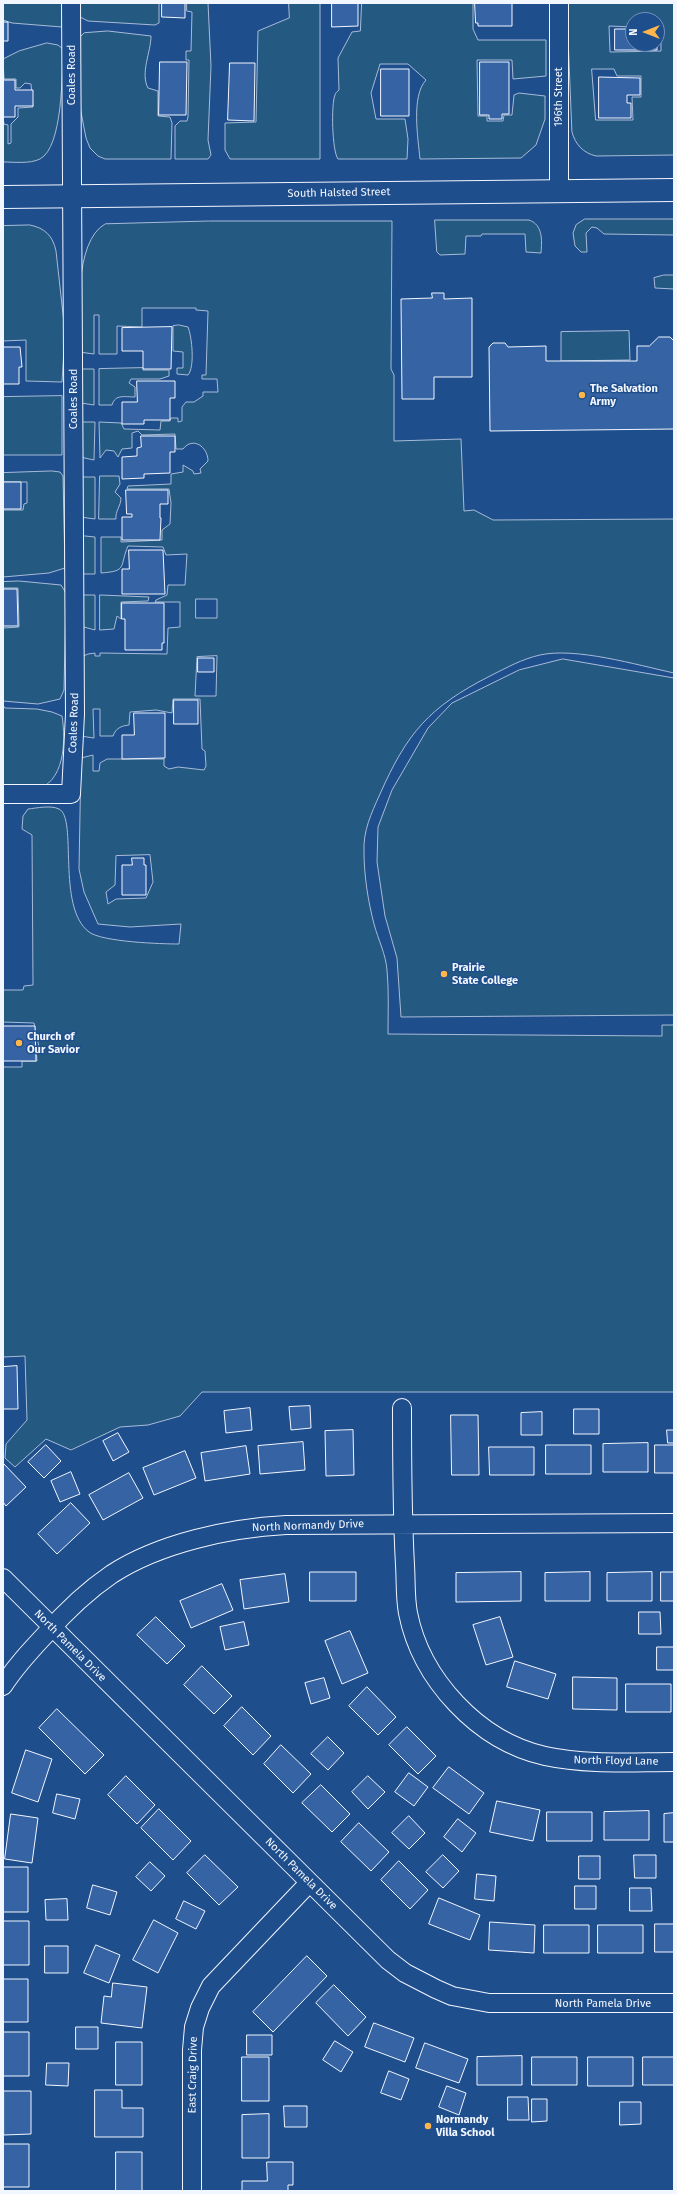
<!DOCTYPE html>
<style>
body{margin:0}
#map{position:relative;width:677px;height:2194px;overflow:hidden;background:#1f4e8c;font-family:"Fira Sans",sans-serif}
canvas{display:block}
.frame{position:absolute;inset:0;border:4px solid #f2f6ff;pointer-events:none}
.north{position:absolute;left:625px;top:12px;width:40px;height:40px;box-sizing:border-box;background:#1f4e8c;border:1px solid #7391ba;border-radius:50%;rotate:270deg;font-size:11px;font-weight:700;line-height:16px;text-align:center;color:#f2f6ff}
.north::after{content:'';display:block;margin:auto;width:14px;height:18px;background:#ffb74d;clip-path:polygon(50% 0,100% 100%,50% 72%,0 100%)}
</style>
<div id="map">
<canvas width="677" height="2194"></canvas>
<div class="frame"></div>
<div class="north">N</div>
</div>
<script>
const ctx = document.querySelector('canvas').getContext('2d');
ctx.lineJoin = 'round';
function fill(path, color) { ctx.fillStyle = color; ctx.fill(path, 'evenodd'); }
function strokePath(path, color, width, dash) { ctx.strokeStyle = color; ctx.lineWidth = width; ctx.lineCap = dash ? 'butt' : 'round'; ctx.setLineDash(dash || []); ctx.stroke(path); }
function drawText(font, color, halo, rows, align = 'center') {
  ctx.font = font + ' "Fira Sans",sans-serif'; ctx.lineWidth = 3; ctx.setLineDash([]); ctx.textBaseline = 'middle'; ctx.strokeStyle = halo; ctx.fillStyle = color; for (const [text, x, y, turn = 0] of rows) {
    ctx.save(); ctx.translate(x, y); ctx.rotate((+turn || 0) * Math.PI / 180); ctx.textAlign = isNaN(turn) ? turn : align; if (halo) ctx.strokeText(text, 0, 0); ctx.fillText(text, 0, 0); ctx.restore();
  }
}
const green = new Path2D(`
 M3,3h59v24l-50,-4 -9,-3z
 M78,3h81v20l-4,2 -67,-4 -10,-5z
 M187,3h21l3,63 -3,74 3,15 -3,4h-33v-33l5,-5h7l1,-4 1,-57h-3v-9h5l1,-39 -5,-1z
 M289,3h31v156h-90l-5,-9v-27l31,-1 2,-91 31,-13z
 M362,3h111v26l5,11h68v36l-33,3 -1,-19h-35l1,56h9v5h16l1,-6h8l2,-20 5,-2 26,3v23l-9,26 -15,13 -101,1c-2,-21 -9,-63 6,-79l-18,-16h-28l-9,29 5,26h29l3,20 -1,20h-69c-6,-8 -7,-55 -3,-64 0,-2 3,-4 4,-5l-1,-32 14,-26 8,-1z
 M567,3h107v152l-78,1c-13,-3 -21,-12 -24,-24zM633,20h24v7l4,1v23l-51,1 -1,-26 24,1zM592,69h22l3,7h24v21h-9l1,23h-37z
 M108,31l43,5c0,16 -11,37 -3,52l10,3v25l12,1 2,6 -1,36h-66l-7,-3 -8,-8 -4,-10 -6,-31 -1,-69 5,-5z
 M47,43l11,2 5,4c-1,24 0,98 -23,110 -10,5 -26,3 -37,3v-45l1,7 4,1v19l3,-1v-19l7,-7v-9l15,-1 -2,-23 -6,-1 -5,5h-4v-9h-12l-1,-20 16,-8z
 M585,219h89v16l-70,-1 -7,-6 -5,-1 -6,6 1,19h-6l-6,-6 -2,-13 3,-8z
 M435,220h94c14,5 13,20 12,33l-15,-1 -1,-18h-43l-1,2h-15l-1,18 -25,1 -3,-3z
 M209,221h183l-1,148 3,6v66l67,-2 3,72 10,-1 19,10 181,-1v154c-37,-8 -98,-26 -134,-18 -18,4 -34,13 -50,21 -61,31 -83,57 -110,118 -9,20 -17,37 -16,58 0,23 4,49 10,72 4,15 12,31 13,46 2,21 1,43 1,64l274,2v-11h12v367h-472l-22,24 -32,9 -28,2 -49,23 -25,-11 -31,28 -10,-9 1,-14 21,-24 -2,-64 -22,1v-290h19v-6h15l-1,-14h3l-5,-24 -31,-1v-32h20l1,-4 9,-1 -1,-150 -10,-6 1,-13 5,-7c9,-1 23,-4 31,0 19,9 -3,98 30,123 13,10 73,12 90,12l2,-20 -51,3 -32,-3 -14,-32 -5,-23 2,-111 12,-3v16h6l1,-8 7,-4h57v7l5,3 9,-2 26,3 2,-4 -1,-15 -3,-2 -2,-50h-27l-1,14 -16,-3 -26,2 -1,13c-8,1 -13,3 -16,11h-13v-27h-7l1,29 -14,-2 1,-79 7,-3 7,-1v3h5v-3l67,1 1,-26 12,-1v-25h-25l1,-2 11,-5 1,-10h17l2,-31 -21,1 -3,-8 -35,-1c-9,21 0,25 -27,27v-36h20v5l41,-2v-10l8,-6 1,-21 -2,-14h-42l1,-3 43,-2v-10l12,-2v-7l10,6 1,3 7,-1 -1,-4 8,-8c0,-14 -15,-25 -25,-12h-7l-1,-15 -33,1 -4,-4 -6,2v15l-10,1 -4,8 -4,-6 -8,-1 -6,8 -1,-36 22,1 3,6 36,1 1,-9h9l1,-3h7v4l4,-1v-14l4,-5h8l9,-6v-4h15l-1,-13h-15v-4h4l2,-64 -12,-1v-2h-54v19l-25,-1v28h-18v-39h-5v39l-15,-2c1,-33 -6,-110 26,-128zM196,599h21v19h-21zM217,656l-1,40h-21l2,-39zM150,855l3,27 -7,16 -30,1 -8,5 -2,-12 9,-7 1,-29z
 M30,225c15,3 23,11 26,26l9,81 -3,50 -36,-1v-41l-23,1v-115z
 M664,275h10v14l-19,-1 -1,-10z
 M179,325l9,2c4,10 7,40 0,48l-11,-1v-6h6v-16l-10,-1v-25z
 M629,331l1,29 -69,1v-29z
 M143,368v2h26v6l-9,3h-29l-2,4 6,4v10c-10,0 -20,-3 -23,8h-13v-36z
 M79,369h15v36l-13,-2z
 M62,396v59h-59v-58z
 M84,422h11l-1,38 -14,-3v-33z
 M52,471l8,1 3,4 2,92 -16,5 -46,4v-67h20l1,-6 3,-1v-21h-24v-9z
 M100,476h19l1,8 -5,8 6,6c0,8 -6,13 -5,21h-17z
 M82,477h13v42l-15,-2z
 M85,536l10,1v37h-15v-37z
 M19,581l42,4 5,8 -2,97 -4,9 -22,5 -35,-3v-73l16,-1 -1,-39h-15v-6z
 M80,595h15v35l-15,-4z
 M100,595l49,2 -1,4 -27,1v17l-4,-3 -3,13 -14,1z
 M563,659l111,19v337l-273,2 -4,-59 -12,-42 -8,-54 1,-35 14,-37 36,-62 24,-25 67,-33z
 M3,705l2,3 32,1 15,3 10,4c4,25 3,68 -28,74 -9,2 -21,0 -31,0z`);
fill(green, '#245a82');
strokePath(green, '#a8bbd7', 1);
const building = new Path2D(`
 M162,3h23v15l-23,-1z
 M332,3h26v23l-26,1z
 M475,3h37v23h-34v-3h-2z
 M3,22h5v19h-5z
 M615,29h18v15h24v6h-42z
 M160,62h27l-1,53h-27z
 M480,62h29v52h-7v5h-13v-4h-9z
 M230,63h25l-1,58 -26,-1z
 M381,69h28v47h-28z
 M599,77l41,1v17h-13v8h4v15h-32z
 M3,80h12v10h18v16h-18v11h-12z
 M432,293h12v6l28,-1v79h-38v22h-32l-1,-100 31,-1z
 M172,327l-1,42h-28v-18h-21v-23z
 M659,337h11l4,4v88l-184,2 -1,-84 4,-4h12l3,4 38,-1v15h91v-15h12z
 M3,347h17l2,20h-3v17h-16z
 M137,381h38v17h-5v22h-26v4h-22v-22h15z
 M141,436h34v16h-5v21l-26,1v4l-22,1v-22l15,-1v-8l4,-1z
 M3,482h18v27h-18z
 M126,490h42v14h-8v14h1l-1,22h-38v-23h10v-3h-5z
 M129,550h34l2,44h-43v-25h7z
 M3,589h14l1,37h-15z
 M122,603h42v40h-2v7h-37v-31h-3z
 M198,658h16v14h-16z
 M174,700h24v24h-24z
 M134,713h31v45l-43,1v-24h12z
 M132,858h12v7h2v30h-24v-30h10z
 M3,1026h32l1,35h-33z
 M17,1366l1,43h-15v-42z
 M310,1406l1,22 -20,2 -2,-23z
 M250,1408l2,22 -26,3 -2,-22z
 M574,1409h25v25h-25z
 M542,1412v23h-21v-22z
 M451,1415h27l1,60h-27z
 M353,1430l1,45 -28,1 -1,-45z
 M667,1430h7v13h-6z
 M118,1433l11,19 -16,9 -10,-20z
 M303,1442l2,28 -45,4 -2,-28z
 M648,1443v29h-45v-28z
 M46,1445l15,16 -17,17 -16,-16z
 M546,1445h45v29h-45z
 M655,1445h19v28h-19z
 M246,1446l4,28 -45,7 -4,-28z
 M489,1447h45v28h-44z
 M185,1451l11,27 -42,17 -11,-27z
 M3,1463l23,24 -20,19 -3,-4z
 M71,1472l9,22 -20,8 -9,-21z
 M129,1473l14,25 -40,22 -14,-25z
 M71,1503l19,20 -33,31 -19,-20z
 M310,1572h46v29h-46z
 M521,1572v29l-65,1v-29z
 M590,1572v29h-45v-28z
 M652,1572v29h-45v-28z
 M661,1572h13v29h-13z
 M285,1574l4,28 -45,7 -4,-29z
 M222,1584l11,26 -42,18 -11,-27z
 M639,1612h21l1,22h-22z
 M156,1617l29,29 -18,18 -30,-29z
 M500,1617l13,40 -27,8 -13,-40z
 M244,1622l5,23 -24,5 -5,-23z
 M350,1631l18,42 -26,11 -17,-43z
 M657,1647h17v23h-17z
 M515,1661l41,13 -8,25 -41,-12z
 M202,1666l30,30 -18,18 -30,-29z
 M573,1677l44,1v32l-44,-1z
 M324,1678l6,20 -19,6 -6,-21z
 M626,1684h45v28h-45z
 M367,1687l29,30 -18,18 -29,-29z
 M242,1707l29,29 -18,19 -29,-29z
 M57,1709l47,46 -19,19 -46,-46z
 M407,1727l29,29 -18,18 -29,-29z
 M328,1737l16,16 -16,17 -17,-16z
 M281,1745l30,29 -18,19 -29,-29z
 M26,1750l26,9 -14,43 -26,-9z
 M449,1767l35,26 -15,21 -36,-26z
 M409,1773l19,14 -14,19 -19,-14z
 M126,1776l29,29 -18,19 -29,-29z
 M368,1776l17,16 -17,17 -16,-17z
 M321,1785l29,29 -18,18 -30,-29z
 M57,1794l23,5 -5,20 -22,-6z
 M497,1801l43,9 -7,31 -43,-9z
 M159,1809l32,32 -18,19 -32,-32z
 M649,1811v29h-45v-28z
 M547,1812h45v29h-45z
 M674,1813v29h-10v-28z
 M11,1814l27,4 -6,45 -27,-4z
 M409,1816l16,17 -16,16 -17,-16z
 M458,1819l18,14 -14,19 -18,-15z
 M359,1823l30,29 -18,19 -30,-29z
 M205,1855l33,32 -19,18 -32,-32z
 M443,1855l16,16 -16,17 -17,-16z
 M634,1855h22v23h-21z
 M579,1856h21v23h-21z
 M399,1861l29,29 -18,19 -29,-29z
 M150,1862l15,14 -14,15 -15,-14z
 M3,1867h25v45h-25z
 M477,1874l19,2 -2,25 -19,-2z
 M93,1885l24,7 -7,23 -23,-7z
 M575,1886h21v23h-21z
 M630,1888h21l1,23h-22z
 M439,1898l41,17 -10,25 -41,-16z
 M67,1899l1,21h-22l-1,-20z
 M184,1901l21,10 -9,18 -20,-10z
 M154,1920l24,13 -20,40 -25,-13z
 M3,1921h26v44h-26z
 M490,1922l45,3 -1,28 -45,-3z
 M655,1924h19v28h-19z
 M544,1925h45v28h-45z
 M598,1925h45v28h-45z
 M96,1945l24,10 -11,28 -25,-10z
 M45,1946h23v27h-23z
 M307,1956l20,20 -54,56 -20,-20z
 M3,1979h25v43h-25z
 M113,1983l34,4 -5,41 -41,-5 3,-27 7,1z
 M334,1985l32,32 -18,19 -32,-33z
 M374,2023l40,15 -9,24 -40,-15z
 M76,2027h22v22h-22z
 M3,2032h26v44h-26z
 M247,2035h25v20h-25z
 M335,2041l18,11 -12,20 -18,-12z
 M116,2042h26v43h-26z
 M425,2043l43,16 -9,24 -43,-15z
 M522,2056v29h-45v-28z
 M242,2057h27v44h-27z
 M532,2057h45v28h-45z
 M588,2057h45v29h-45z
 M643,2057h31v28h-31z
 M47,2063h22l-1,23 -22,-1z
 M389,2071l20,8 -8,21 -20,-7z
 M447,2086l19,7 -7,22 -20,-8z
 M95,2090h27v18h21v29h-48z
 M4,2091h27v43l-27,1z
 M508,2097h20l1,23h-21z
 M532,2099h15v22l-15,1z
 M620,2102h21v22l-21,1z
 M284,2106h23v21h-22z
 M269,2114v44h-27v-43z
 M3,2144h26v43h-26z
 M116,2152h26v39h-26z
 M267,2162h26v23h-5v6h-46v-10h25z`);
fill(building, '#3563a3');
strokePath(building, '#f2f6ff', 1);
const minor = new Path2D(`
 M559,191v-188
 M3,794h68l4,-80 -4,-711
 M402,1408c0,52 0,104 3,157 1,15 0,32 3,48 13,66 70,128 137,143 42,9 86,6 129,6
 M3,1578l385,382 17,13 31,16 16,7 37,7h185
 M3,1686c12,-19 27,-35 42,-51 20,-23 42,-44 67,-61 48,-31 118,-46 174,-49l388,-2
 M192,2191v-141l2,-23 6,-19 11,-22 98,-103`);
const primary = new Path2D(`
 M3,197l671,-7`);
strokePath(minor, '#f2f6ff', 20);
strokePath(primary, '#f2f6ff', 24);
strokePath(minor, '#1f4e8c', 18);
strokePath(primary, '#1f4e8c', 22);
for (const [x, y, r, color] of [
 [582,395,4,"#ffb74d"],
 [444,974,4,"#ffb74d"],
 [19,1043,4,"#ffb74d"],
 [428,2126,4,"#ffb74d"]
]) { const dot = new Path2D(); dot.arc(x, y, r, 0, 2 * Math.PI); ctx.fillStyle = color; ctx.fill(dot); strokePath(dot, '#1f4e8c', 1.5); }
drawText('11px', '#f2f6ff', '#1f4e8c', [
 ["Coales Road",72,75,-90],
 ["196th Street",559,97,-90],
 ["South Halsted Street",339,193,-1],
 ["Coales Road",74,399,-90],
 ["Coales Road",74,723,-88],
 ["North Normandy Drive",308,1526,-2],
 ["North Pamela Drive",70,1646,45],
 ["North Floyd Lane",616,1761,1],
 ["North Pamela Drive",301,1874,45],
 ["North Pamela Drive",603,2004],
 ["East Craig Drive",193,2075,-89]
]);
drawText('bold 11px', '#f2f6ff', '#1f4e8c', [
 ["The Salvation",590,389],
 ["Army",590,402],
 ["Prairie",452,968],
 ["State College",452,981],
 ["Church of",27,1037],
 ["Our Savior",27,1050],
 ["Normandy",436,2120],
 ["Villa School",436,2133]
], 'left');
</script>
